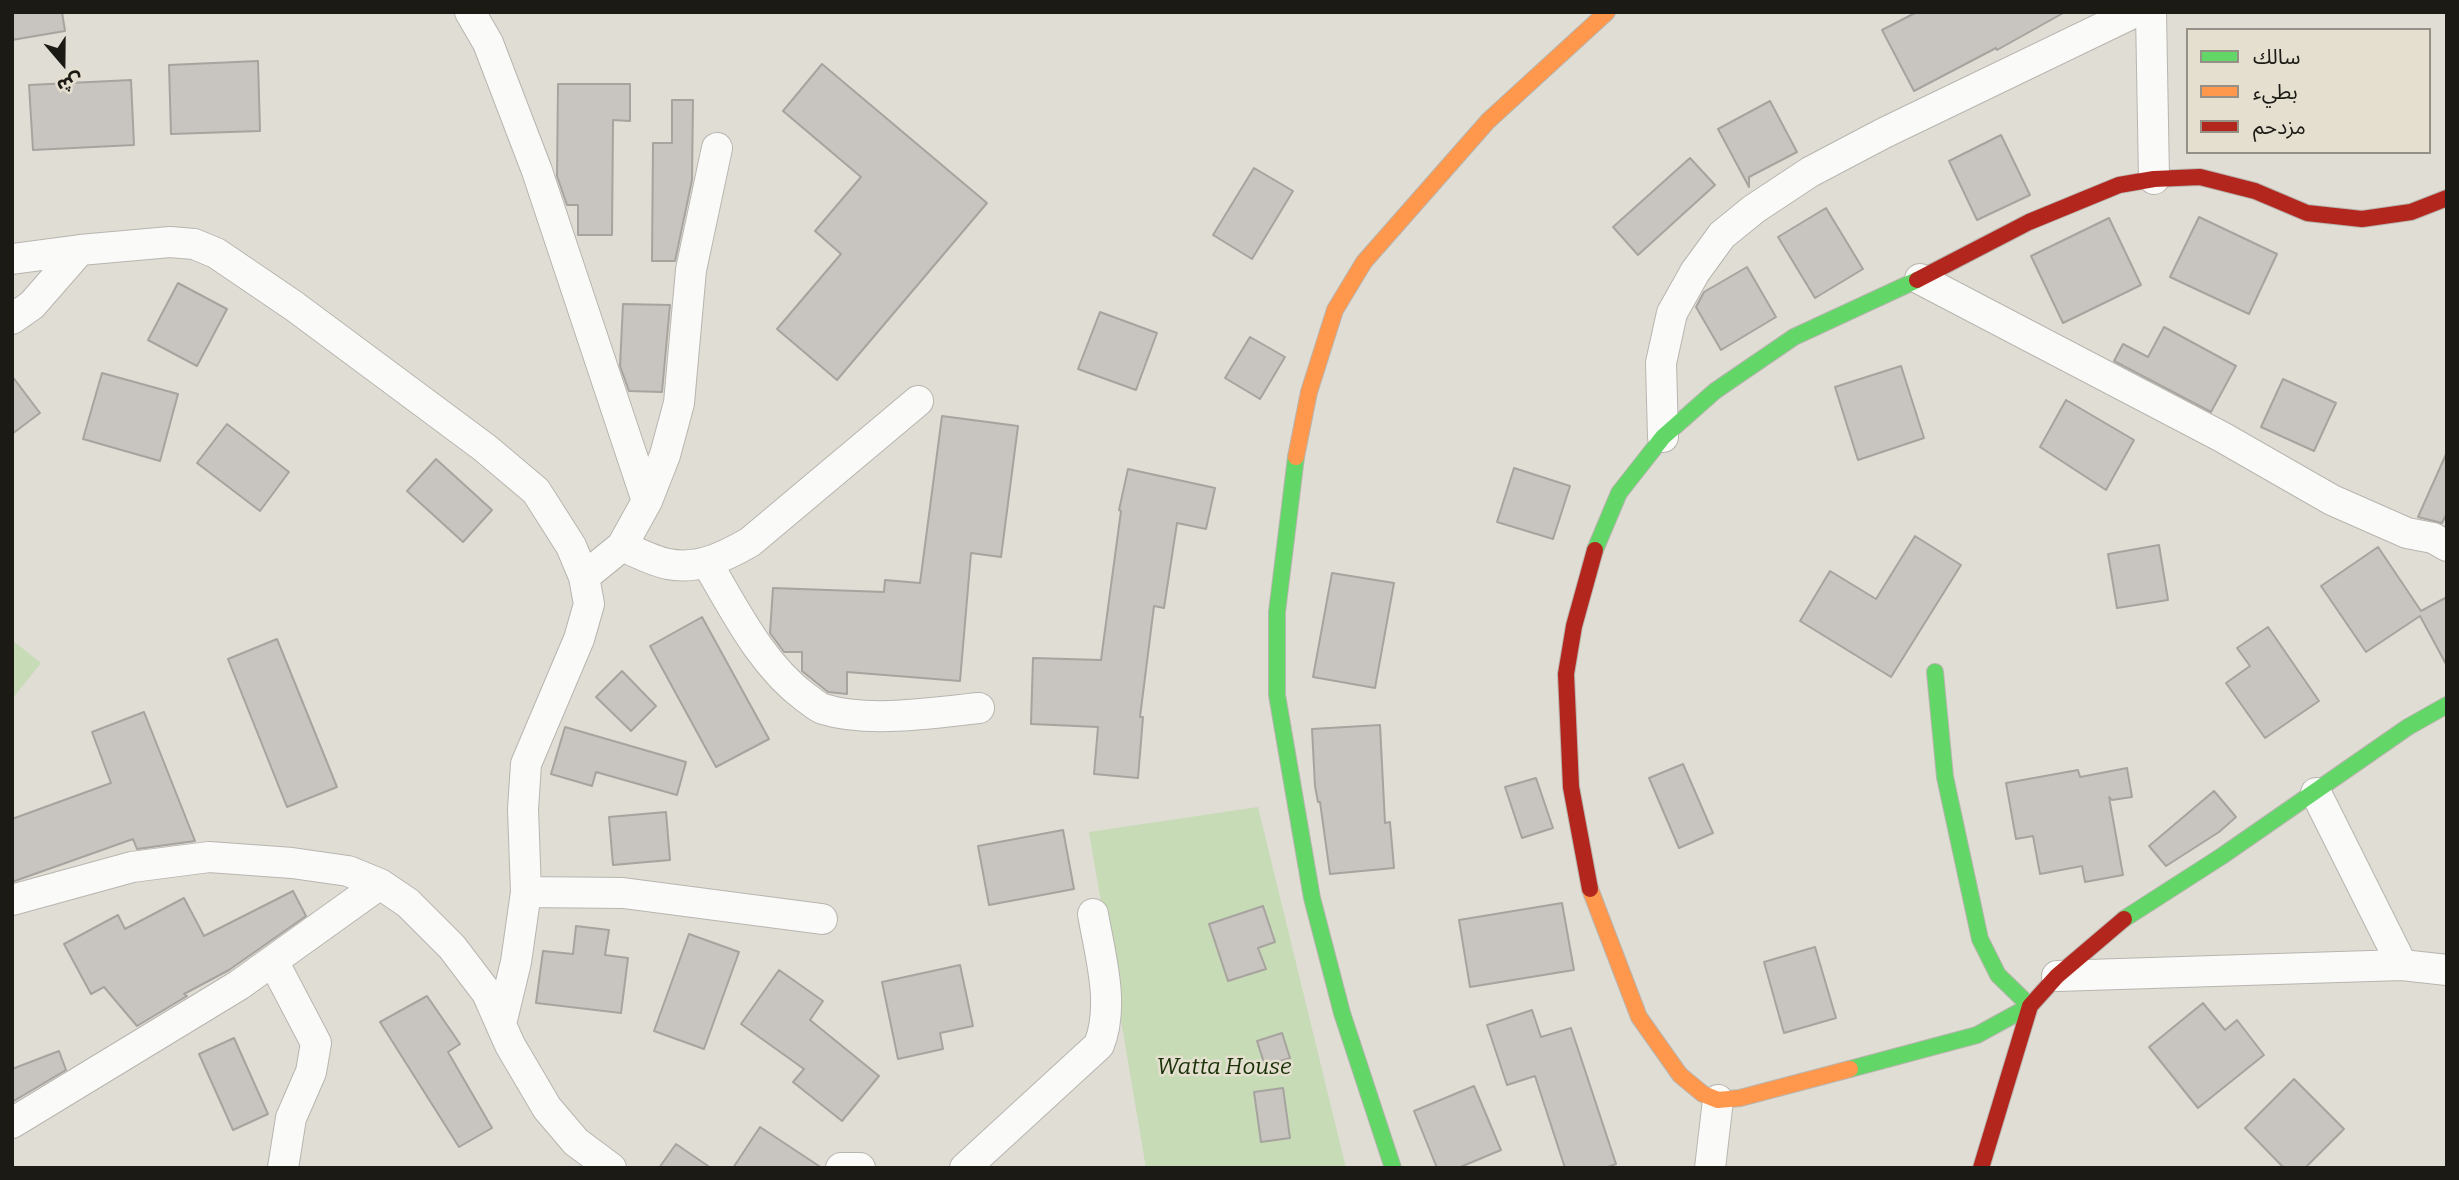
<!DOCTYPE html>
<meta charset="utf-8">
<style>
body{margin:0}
#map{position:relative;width:2459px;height:1180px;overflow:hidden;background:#e0ddd5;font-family:Bitter,"Noto Sans Arabic",serif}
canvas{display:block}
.frame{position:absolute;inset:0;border:14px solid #1c1a15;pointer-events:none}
.legend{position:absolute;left:2186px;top:28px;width:245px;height:126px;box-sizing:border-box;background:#e5dfd0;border:2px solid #959085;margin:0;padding:9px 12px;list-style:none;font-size:21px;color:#1c1a15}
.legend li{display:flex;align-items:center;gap:14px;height:35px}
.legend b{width:35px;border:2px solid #959085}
.north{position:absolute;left:28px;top:28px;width:70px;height:70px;-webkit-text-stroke:5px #e5dfd0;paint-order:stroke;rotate:160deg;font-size:19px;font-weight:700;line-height:28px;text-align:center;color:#1c1a15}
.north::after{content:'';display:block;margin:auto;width:24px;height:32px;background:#1c1a15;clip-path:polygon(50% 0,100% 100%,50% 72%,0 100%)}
</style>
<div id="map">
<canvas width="2459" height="1180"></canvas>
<div class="frame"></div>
<ul class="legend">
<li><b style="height:9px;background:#63d668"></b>سالك</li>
<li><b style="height:9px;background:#ff974d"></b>بطيء</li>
<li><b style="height:9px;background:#b3261e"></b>مزدحم</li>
</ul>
<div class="north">ش</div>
</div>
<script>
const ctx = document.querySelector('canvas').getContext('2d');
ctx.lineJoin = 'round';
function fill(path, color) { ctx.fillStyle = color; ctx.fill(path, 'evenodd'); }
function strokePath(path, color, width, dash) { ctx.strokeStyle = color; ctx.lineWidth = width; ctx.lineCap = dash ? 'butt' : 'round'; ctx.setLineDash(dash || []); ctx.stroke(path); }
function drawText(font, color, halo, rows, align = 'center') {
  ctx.font = font + ' Bitter,serif'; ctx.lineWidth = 5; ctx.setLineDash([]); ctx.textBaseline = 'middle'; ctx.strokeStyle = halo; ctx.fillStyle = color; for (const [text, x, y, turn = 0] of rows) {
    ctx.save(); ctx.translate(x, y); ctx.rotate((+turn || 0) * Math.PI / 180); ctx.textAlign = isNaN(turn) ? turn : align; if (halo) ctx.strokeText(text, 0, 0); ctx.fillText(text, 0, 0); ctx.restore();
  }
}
fill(new Path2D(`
 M12,640l29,23 -29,36z
 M1258,807l88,361h-200l-57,-336z`), '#c7dbb7');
const building = new Path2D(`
 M12,12h50l3,19 -53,9z
 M1917,12h148l-68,38 -1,-2 -82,43 -32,-61z
 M258,61l2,70 -89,3 -2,-69z
 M822,64l165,139 -150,177 -60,-51 64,-75 -26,-23 46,-54 -78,-66z
 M131,80l3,65 -101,5 -4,-65z
 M558,84h72v37l-17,-1 -1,115h-34v-30h-11l-10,-29z
 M672,100h21l-1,80 -17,81h-23l1,-118h19z
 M1770,101l27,51 -48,25v10l-31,-58z
 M2001,135l29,60 -53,25 -28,-59z
 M1690,158l25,27 -77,70 -25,-28z
 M1254,168l39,23 -41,68 -39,-24z
 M1826,208l37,61 -48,29 -37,-61z
 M2199,217l78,37 -28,60 -79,-37z
 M2109,218l32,67 -78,38 -32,-67z
 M1747,267l29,50 -55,33 -25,-43 8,-15z
 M178,283l49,26 -30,57 -49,-26z
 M623,304l47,1 -8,87 -33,-1 -9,-25z
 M1100,312l57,21 -21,57 -58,-21z
 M2164,327l72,39 -25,46 -97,-51 9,-17 25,13z
 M1250,337l35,20 -25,42 -35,-21z
 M1901,366l23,72 -66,22 -23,-73z
 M102,373l76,21 -18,67 -77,-22z
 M12,376l28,37 -28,21z
 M2283,379l53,24 -22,48 -53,-24z
 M2066,400l68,40 -28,50 -66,-43z
 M942,416l76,10 -17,131 -30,-4 -11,128 -113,-9v22l-19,-2 -26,-21v-19h-18l-14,-19 3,-45 111,4 1,-12 35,3z
 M227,424l62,48 -29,39 -63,-48z
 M2447,452v61l-5,10 -24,-6z
 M436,459l56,51 -29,32 -56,-51z
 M1514,468l56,18 -17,53 -56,-17z
 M1128,469l87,19 -9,41 -29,-6 -13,85 -10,-2 -14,111h3l-5,61 -44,-4 4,-47 -67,-3 2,-66 68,2 20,-149 -2,-1z
 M1915,536l46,29 -70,112 -91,-56 30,-50 46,28z
 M2159,545l9,55 -51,8 -9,-54z
 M2378,547l43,64 26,-14v69l-27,-50 -54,36 -45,-66z
 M1332,573l62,10 -19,105 -62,-11z
 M702,617l67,122 -53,28 -66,-121z
 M2268,627l51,74 -54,37 -39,-55 24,-17 -13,-18z
 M277,639l60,148 -50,20 -59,-148z
 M622,671l34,35 -25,25 -35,-34z
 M144,712l51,129 -58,8 -4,-10 -121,43v-63l99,-36 -19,-51z
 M1380,725l5,98 5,-1 4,46 -64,6 -10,-72h-2l-3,-16 -3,-57z
 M565,727l121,35 -9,33 -81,-23 -4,14 -41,-12z
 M1683,764l30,69 -34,15 -30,-70z
 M2127,768l5,29 -20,3 -3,-3 14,78 -38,7 -3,-16 -42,8 -7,-38 -17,3 -10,-56 72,-13 2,7z
 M1536,778l17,50 -31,10 -17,-51z
 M2214,791l22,26 -17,15 -53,34 -17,-20z
 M666,812l4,48 -57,5 -4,-48z
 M1063,830l11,59 -85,16 -11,-59z
 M293,891l13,25 -77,54 -45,24 3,2 -50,30 -33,-39 -13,7 -27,-50 54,-29 7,14 59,-31 20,38z
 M1562,903l12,67 -104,17 -11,-67z
 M1263,906l12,36 -17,6 8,21 -38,12 -19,-57z
 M576,926l33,4 -4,25 23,3 -7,55 -85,-10 7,-52 30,3z
 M689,934l50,18 -35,97 -50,-18z
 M1815,947l21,71 -52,15 -20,-71z
 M960,965l13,61 -33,7 3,16 -45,10 -16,-77z
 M779,970l44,31 -13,19 69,56 -37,45 -49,-39 11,-13 -63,-45z
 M427,996l33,48 -12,8 44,76 -33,19 -79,-125z
 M2203,1003l22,27 12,-10 27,35 -66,53 -49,-61z
 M1532,1010l9,27 30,-9 45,136 -11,4h-40l-30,-92 -28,9 -20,-60z
 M1282,1033l8,25 -25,8 -8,-25z
 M234,1038l34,76 -35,16 -34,-76z
 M59,1051l7,19 -54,32v-33z
 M2294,1079l50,50 -39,39h-21l-39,-40z
 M1474,1086l27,64 -43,18h-21l-23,-57z
 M1283,1088l7,50 -29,4 -7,-50z
 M760,1127l62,41h-89z
 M676,1144l35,24h-52z`);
fill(building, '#c8c4bf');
strokePath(building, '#a7a39e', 2);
const street = new Path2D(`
 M470,12l18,31 49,128 110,330
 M2151,12l3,167
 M12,259l68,-9
 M1920,279l302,158 110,63 75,33 26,5 14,8
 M12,319l20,-14 48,-55 90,-8 24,2 22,9 78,53 191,142 51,43 35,55 13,31 5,27 -10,35 -53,125 -3,45 3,83 -10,70 -15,62
 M1663,437l-2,-74 11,-50 23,-41 27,-37 32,-26 56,-37 74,-39 251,-121
 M622,546c14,6 31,15 46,18 30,6 56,-7 82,-22l168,-141
 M707,563c28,47 54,101 98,134 6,4 12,10 18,12 45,14 109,4 156,-1
 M584,577l38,-31 25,-45 18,-46 14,-52 12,-133 26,-122
 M2316,793l86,172
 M526,892l97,1 199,26
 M12,900l120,-33 77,-10 83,6 56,8 32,13 28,19 44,44 35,46 23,52 37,63 29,34 35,26
 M273,961l43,82 -5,29 -20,46 -8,50
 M2057,976l345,-11 45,5
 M12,1123l227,-138 141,-101
 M841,1168h19
 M965,1168l134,-123c16,-40 1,-90 -6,-131
 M1710,1168l8,-68`);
const fast = new Path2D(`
 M1296,457l-19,155v83l35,203 30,115 51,155
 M1595,550l24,-57 44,-56 52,-46 79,-54 123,-57
 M2124,919l98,-63 186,-129 39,-22
 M1850,1069l127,-34 53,-29 -32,-31 -18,-36 -35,-162 -10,-105`);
const slow = new Path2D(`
 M1296,457l13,-65 26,-82 29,-48 124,-141 119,-109
 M1590,889l49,128 41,58 23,19 15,6 22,-2 110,-29`);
const jam = new Path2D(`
 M1917,280l112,-58 90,-37 35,-6 46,-2 55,14 52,22 55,6 49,-7 36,-14
 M1590,889l-19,-102 -5,-113 8,-48 21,-76
 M1981,1168l49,-162 27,-30 67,-57`);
strokePath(street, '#b8b5af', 32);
strokePath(fast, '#b8b5af', 18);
strokePath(slow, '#b8b5af', 18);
strokePath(jam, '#b8b5af', 18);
strokePath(street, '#fafaf9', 30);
strokePath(fast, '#63d668', 16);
strokePath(slow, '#ff974d', 16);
strokePath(jam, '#b3261e', 16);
drawText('italic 23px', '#1a3208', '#e5dfd0', [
 ["Watta House",1224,1068]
]);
</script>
